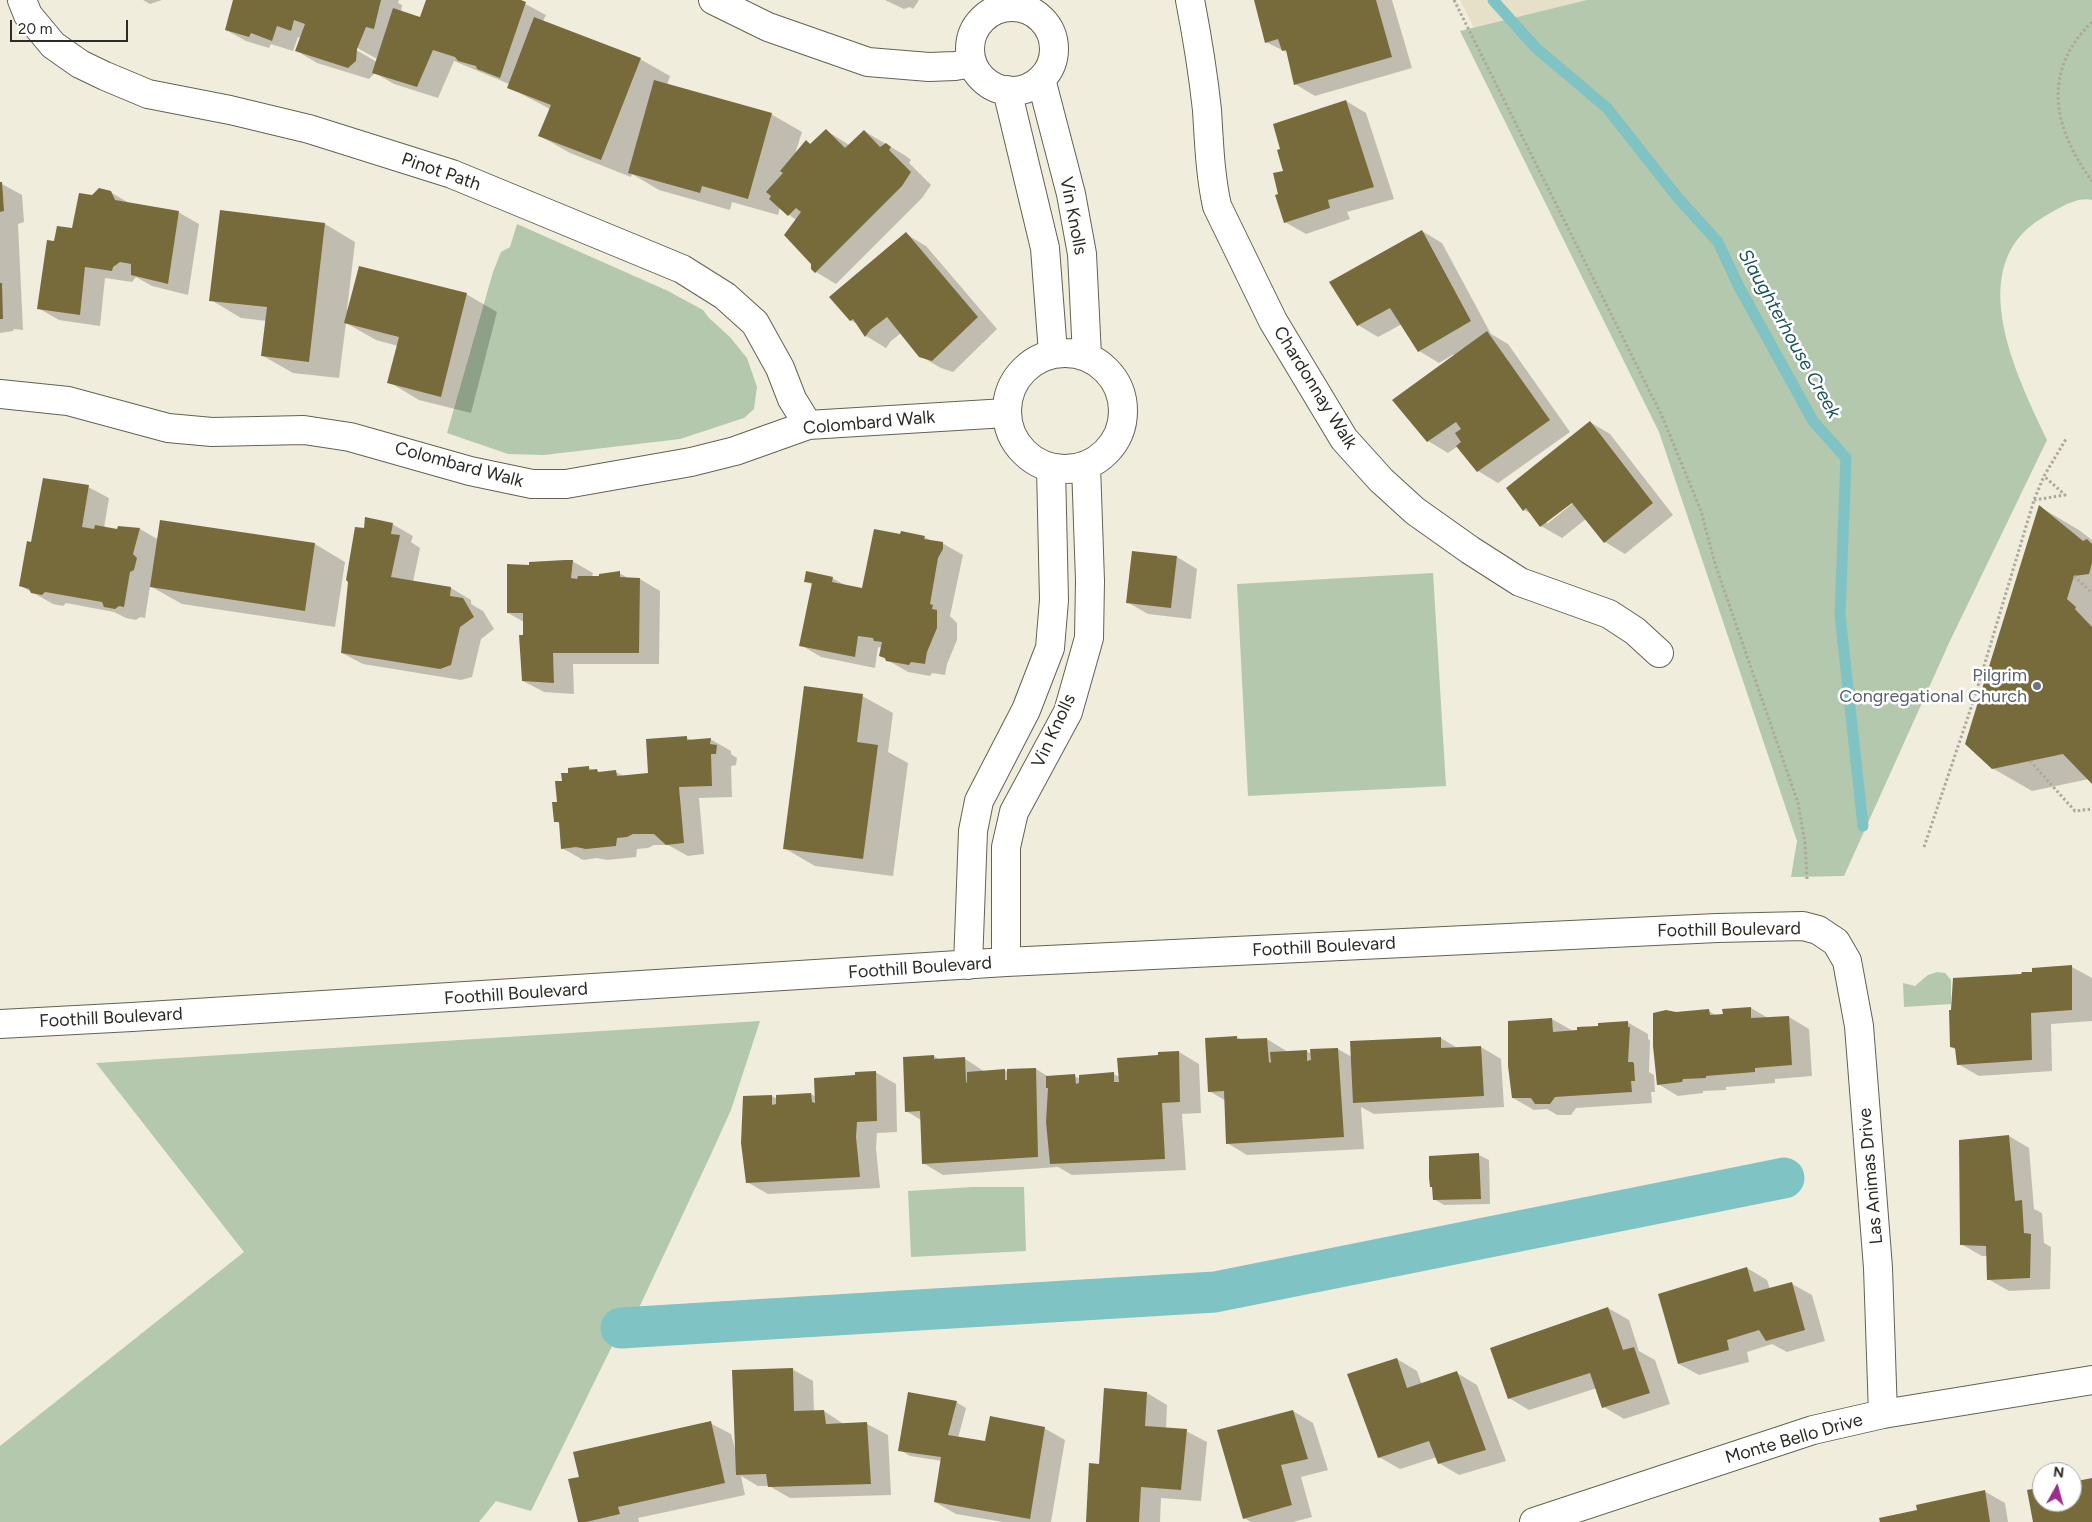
<!DOCTYPE html>
<style>
body{margin:0}
#map{position:relative;width:2092px;height:1522px;overflow:hidden;background:#f1eddc;font-family:Figtree,sans-serif}
canvas{display:block}
.north{position:absolute;left:2032px;top:1462px;width:50px;height:50px;box-sizing:border-box;background:#fff;border:1px solid #abaaa8;border-radius:50%;rotate:7deg;font-size:14px;font-weight:700;line-height:20px;text-align:center;color:#2d2b25}
.north::after{content:'';display:block;margin:auto;width:18px;height:22px;background:#9c2d8c;clip-path:polygon(50% 0,100% 100%,50% 72%,0 100%)}
.scale{position:absolute;left:10px;top:20px;width:118px;height:22px;box-sizing:border-box;border:2px solid #2d2b25;border-top:0;padding-left:6px;font-size:15px;line-height:18px;white-space:nowrap;color:#2d2b25;-webkit-text-stroke:4px #fff;paint-order:stroke}
</style>
<div id="map">
<canvas width="2092" height="1522"></canvas>
<div class="north">N</div>
<div class="scale">20 m</div>
</div>
<script>
const ctx = document.querySelector('canvas').getContext('2d');
ctx.lineJoin = 'round';
function fill(path, color) { ctx.fillStyle = color; ctx.fill(path, 'evenodd'); }
function strokePath(path, color, width, dash) { ctx.strokeStyle = color; ctx.lineWidth = width; ctx.lineCap = dash ? 'butt' : 'round'; ctx.setLineDash(dash || []); ctx.stroke(path); }
function drawText(font, color, halo, rows, align = 'center') {
  ctx.font = font + ' Figtree,sans-serif'; ctx.lineWidth = 5; ctx.setLineDash([]); ctx.textBaseline = 'middle'; ctx.strokeStyle = halo; ctx.fillStyle = color; for (const [text, x, y, turn = 0] of rows) {
    ctx.save(); ctx.translate(x, y); ctx.rotate((+turn || 0) * Math.PI / 180); ctx.textAlign = isNaN(turn) ? turn : align; if (halo) ctx.strokeText(text, 0, 0); ctx.fillText(text, 0, 0); ctx.restore();
  }
}
fill(new Path2D(`
 M1460,0h127l-113,28z`), '#e6e0c9');
fill(new Path2D(`
 M1587,0h505v200c-16,-4 -36,10 -50,18 -81,49 -24,160 5,222l-98,203 -105,233 -53,1 6,-36 -138,-409 -199,-401z
 M517,224l151,67 35,19 6,8 21,19 17,21 10,29 -3,22 -10,9 -64,21 -136,16 -36,-1 -61,-21 46,-161 8,-20 9,-5z
 M1433,573l13,213 -198,10 -11,-212z
 M1937,972l8,1 6,7v24l-47,3 -1,-24 12,3 13,-11z
 M760,1021l-29,89 -19,42 -74,158 -22,28 -85,173 -35,-10 -17,21h-479v-76l244,-194 -148,-189z
 M973,1187h51l2,64 -115,6 -3,-66z`), '#b3c8ac');
fill(new Path2D(`
 M143,0h19l-12,4z
 M234,0h165l-1,3 4,2 -1,7 20,6 6,-18h91l28,15 -3,6 97,38 30,17 -3,9 104,29 31,18 -7,22 11,-13 6,4 15,-14 22,14 15,-14 42,25 5,4 -2,3 22,22 -9,13 -86,86 -20,-12 -20,-52 -16,-12 -2,7 -46,-13 -2,8 -71,-20 -27,-16 -1,3 -61,-24 -30,-17 10,-27 -42,-22 1,-3 -55,-23 -16,37 -44,-14 -19,-11 -6,6 -52,-16 -20,-12 4,-13 -3,-1 -5,14 -22,-7 -2,4 -23,-7 -20,-11zM352,45l25,14v3l-26,-15z
 M885,0h34l-6,9 -3,-2 -6,2z
 M1256,0h136l20,68 -97,28 -20,-12 -7,-31 -22,-11z
 M1346,101l20,12 28,86 -47,13 3,7 -44,15 -21,-12 -6,-27 6,-23z
 M0,183l22,12 2,27 -6,2 5,106 -9,-1 -1,2 -13,2z
 M110,192l21,12 47,8 21,12 -11,71 -36,-9 -16,-9 -4,5 -27,-4 -5,48 -41,-6 -21,-12 17,-66 18,-12 19,-33z
 M325,224l30,18 -8,68 119,-16 31,18 -26,101 -52,-13 -30,-18 9,-36 -22,-6 -30,-17 -7,55 -46,-5 -30,-17 4,-35 -26,-3 -30,-18z
 M1422,231l20,12 49,91 17,10 62,88 -72,51 -20,-12 -20,-25 -10,7 -20,-12 26,-87 -15,9 -20,-12 -17,-27 -24,13 -20,-12z
 M906,234l20,12 71,83 -44,43 -12,-4 -21,-12 -19,-23 -10,8 -5,7 -20,-12 -7,-11 -9,-5z
 M1590,422l20,12 63,81 -48,39 -20,-12 -19,-23 -24,19 -21,-12 -9,-12 -8,-4zM1576,498l1,2 -30,24v-3z
 M88,487l21,11 -5,30 14,3 1,-4 21,2 19,11 2,-19 154,23 30,18 -10,65 -153,-23 -32,-18 -5,32 -5,-1 -4,3 -10,-2 -12,-6 -48,-9 -3,3 -10,-2 -32,-18 11,-43z
 M2040,507l39,23 13,10v242l-3,-3 -57,12 -40,-23z
 M392,524l21,12 -2,6 9,6 -7,34 38,6 20,12v4l12,7 11,18 -13,10 -9,38 -11,3 -98,-16 -21,-11 23,-123z
 M901,535l23,2 8,4 10,2 21,12 -13,61 7,7v17l-10,24 -2,11 -13,-2 -2,3 -22,-4 -28,-16 2,-8 -4,-1 -3,21 -54,-11 -20,-12 12,-60 -8,-4 27,-3 15,8 16,4z
 M1177,557l20,12 -6,50 -43,-5 -21,-12z
 M572,561l21,12 -1,4 27,-4 11,6h10l20,12 -1,73h-86l1,30 -30,-2 -21,-11 1,-59 -16,-9 22,-47z
 M862,696l31,17 -5,39 20,11 -15,113 -78,-10 -31,-18z
 M687,738l5,3 18,-2 21,12v3l6,4 -1,7 -5,1 1,31 -33,1 5,56 -16,2 -20,-11h-14l-6,3 -11,1 -1,8 -29,3 -10,-2 -14,2 -21,-12 -2,-24 -4,-3 7,-38 7,-9 19,-6 13,5 14,-1 9,5 24,-3z
 M2072,967l20,11v43l-41,3 1,47 -73,5 -21,-12 -1,-14 -6,-3 71,-72z
 M1751,1008l17,10 21,-1 20,12 3,47 -37,3v4l-49,4v3l-23,1v2l-25,3 -20,-12 18,-71 33,-2 8,5z
 M1552,1019l21,12 54,-9 21,12v5l2,1 -1,32 5,3 1,17h-4l1,11 -76,5 -5,7h-14l-10,-6 -13,1 -21,-12z
 M1237,1037l5,3 25,-1 21,13 18,-1 6,3 26,-5 14,8 89,-19 18,11 22,-2 20,12 3,48 -130,7 -13,-7 3,42 -117,6 -20,-12 -1,-42 -17,-10z
 M1179,1052l20,12 2,49 -19,1 4,56 -114,5 -14,-8 -115,8 -20,-12 -2,-43 -15,-9 28,-55 6,4 24,-2 21,14 19,-2 4,2 28,-3 13,8 26,-1 5,3 33,-5 7,3 40,-21z
 M875,1072l21,12 1,48 -20,1 -1,16 4,39 -112,6 -21,-12 25,-86 5,3 34,-5 5,3 40,-20z
 M2009,1136l20,12 5,61 8,4 2,30 7,4 -1,42 -41,2 -21,-12 -1,-23h-5l-21,-12z
 M1479,1155l10,5 1,44 -46,1 -10,-6z
 M1747,1268l20,12 3,9 22,-5 20,11 13,46 -38,11 -15,-8 -25,8 2,10 -50,13 -20,-11z
 M1608,1308l21,12 10,31 16,9 15,44 -46,15 -20,-12 -7,-19 -68,22 -20,-12z
 M1397,1359l20,12 5,14 35,-12 20,12 29,76 -47,14 -20,-12 -2,-6 -37,12 -21,-12z
 M792,1369l21,12 1,31 10,-1 21,14 22,-1 21,11 3,60 -101,3 -21,-12h-11l-17,-10 4,19 -107,23 1,4h-59l1,-44 129,-55 21,11 5,18z
 M1105,1390l42,3 20,12 -1,24 20,2 21,11 -6,59 -40,-3 -1,24h-73l13,-57z
 M956,1402l10,6 -8,30 28,5 58,-15 21,12 -14,82h-48l-47,-8 -21,-12 7,-41 -32,-5 -10,-6z
 M1293,1411l20,12 15,47 -27,7 11,40 -19,5h-42l-7,-4z
 M1984,1491l21,12 3,19h-127z`), '#0003');
strokePath(new Path2D(`
 M1493,0l43,48 71,60 71,90 40,44 20,43 75,136 33,37 -6,157 23,211`), '#7fc3c4', 11);
strokePath(new Path2D(`
 M621,1328l594,-36 569,-114`), '#7fc3c4', 41);
fill(new Path2D(`
 M233,0h148l-7,29 -8,-2 -9,22 -1,12 -8,7 -53,-17 10,-27 -11,-4 -3,11 -14,-5 -5,15 -21,-8 -2,4 -24,-7z
 M426,0h95l5,2 -26,76 -23,-9 -1,-3 -18,-5 -3,-4 -22,-7 -16,37 -45,-14 21,-65 27,9z
 M1254,0h122l16,57 -98,28 -8,-35 -4,1 -4,-12 -13,4z
 M534,17l107,41 -40,102 -63,-24 13,-31 -44,-17z
 M654,80l118,33 -24,86 -46,-13 -2,7 -72,-20z
 M1346,100l28,87 -46,13 2,8 -46,15 -9,-28 3,-1 -5,-21 10,-2 -6,-21 3,-1 -7,-25z
 M826,129l19,19 19,-18 16,17 6,-4 5,4 -2,3 22,22 -9,14 -87,87 -4,-4v-5l-27,-29 17,-23 -5,-4 -8,8 -19,-17 2,-3 -5,-4 17,-19 -3,-2 26,-31 4,4z
 M0,182h2l2,29 -4,1z
 M99,188l12,3 4,9 64,11 -11,73 -37,-9v-11l-11,-2 -7,5 -1,4 -27,-4 -5,48 -43,-6 10,-69 7,1 3,-15 15,2 7,-35 13,2z
 M220,210l105,13 -16,139 -48,-6 6,-49 -58,-6z
 M1422,230l49,91 -53,31 -28,-44 -33,18 -28,-44z
 M906,232l72,85 -46,44 -13,-4 -32,-40 -17,13 -5,7 -12,-18 -3,2 -21,-24z
 M359,266l108,27 -26,104 -54,-14 12,-46 -55,-14z
 M0,283h2l1,36h-3z
 M1487,331l63,89 -73,52 -21,-26 5,-4 -6,-9 6,-4 -5,-7 -29,20 -35,-42z
 M1590,421l63,82 -49,40 -32,-40 -32,24 -14,-19 -3,3 -17,-23z
 M43,478l46,7 -7,42 12,2 1,-4 22,4 1,-3 22,2 -7,26 4,4 -3,12 -4,2 -6,35 -5,-1 -4,3 -11,-2 -2,-5 -57,-10 -3,3 -11,-2 -2,-4 -10,-3 8,-45 4,1z
 M2039,505l44,36 4,-2 5,5v19l-3,11 -15,2 -7,23 9,8 -1,2 17,18v157l-29,-30 -71,15 -27,-25z
 M365,517l28,6 -2,11 9,1 -9,42 60,10 -1,9 13,2 11,19 -14,10 -9,38 -11,4 -99,-16 7,-71 -2,-2 9,-53 9,1z
 M160,520l155,23 -10,68 -155,-24z
 M874,529l26,5 1,-3 24,5 -1,3 19,3v7l-5,9 -8,46 3,1 -1,4 5,1v18l-10,24 -2,12 -14,-2 -2,3 -23,-4 -1,-3 -6,-2 3,-14 -8,-1 -1,-3 -15,-2 -3,21 -56,-11 13,-63 -8,-1 2,-11 27,6 -1,5 30,6z
 M1132,551l45,5 -6,52 -45,-5z
 M565,560h8l-2,18 6,1 1,-3h21v-2l21,-3v6l20,1 -1,75h-86l1,30 -32,-2 -3,-46h4v-22h-16v-49l22,1v-3z
 M804,686l59,8 -6,48 21,3 -15,114 -80,-10z
 M687,736v4l24,-2 -1,6 7,1 -1,9h-5l1,32 -33,1 5,56 -18,2 -12,-11h-21l-6,3 -10,1 -1,8 -30,3 -10,-2 -15,2 -2,-27h-5l-2,-20h5l-2,-21h7l-1,-8h7v-5l21,-2v4l8,-1 1,3 18,-2 1,6 31,-3 -2,-34z
 M2072,965v45l-41,3 1,47 -75,5 -2,-17 -5,-1 -1,-37h2l2,-32 68,-4 1,-2h10v-4z
 M1751,1007v11l38,-2 3,49 -37,3v4l-49,4v2l-23,1 -1,3 -25,3 -4,-39v-33l13,-3 10,2 33,-3 1,6 13,-1 -1,-5z
 M1552,1018l1,14 24,-2v-3l21,-1v-3l30,-2v6h2l-2,35h5l1,2 1,17h-4l1,11 -77,5 -5,7h-15l-4,-6h-19l-4,-32v-45z
 M1237,1036v3l30,-1 2,24 2,1 -1,-11 37,-2v11l4,-1 -1,-11 28,-1 6,89 -118,7 -2,-53 -16,1 -3,-54z
 M1441,1037v11l40,-2 3,50 -131,7 -3,-62z
 M1179,1051l1,51 -18,1 3,56 -115,5 -4,-42 2,-34h-2v-12l29,-2 1,10 3,-1v-8l35,-3v10h5l-2,-24 41,-3v-3z
 M934,1055v4l31,-2 1,25 1,1v-11l38,-3v11h2v-11l29,-1 2,89 -116,7 -2,-53 -15,1 -2,-55z
 M876,1071l1,50 -20,1 -1,15 4,40 -114,6 -5,-40 2,-47 29,-1v10l4,-1v-9l35,-2 1,9 3,1 -1,-25 41,-3v-3z
 M2009,1135l6,66 7,-1 2,33 7,1 -1,44 -43,2 -1,-34 -26,-1 -1,-105z
 M1479,1153l2,46 -48,1 -1,-13h-2l-1,-9v-22z
 M1747,1267l7,25 38,-10 13,48 -39,11 -7,-11 -32,10 2,10 -51,14 -20,-70z
 M1608,1307l15,43 11,-3 16,46 -48,15 -12,-35 -82,26 -18,-51z
 M1397,1358l10,30 50,-17 29,79 -48,14 -9,-23 -51,17 -31,-84z
 M793,1368l1,43 30,-1 2,14 41,-2 4,62 -103,3 -2,-13 -30,1 -4,-105z
 M1104,1388l43,4 -2,34 42,3 -6,61 -40,-3 -2,35h-53l3,-59 10,1z
 M908,1392l49,9 -9,34 37,6 5,-25 55,11 -15,92 -96,-17 7,-45 -43,-6z
 M1293,1410l15,49 -27,6 11,40 -49,14 -26,-89z
 M711,1421l14,62 -107,24 2,7 -34,8h-8l-10,-43 11,-2 -6,-25z
 M2092,1478v44h-59l-6,-32 15,-3v15h30v-20z
 M1985,1490l5,32h-110l-1,-4 38,-8 -1,-5z`), '#776b3c');
const street = new Path2D(`
 M22,0l6,15 25,30 27,19 25,12 43,18 82,16 79,19 143,45 230,95 43,27 30,27 25,45 12,31 16,26
 M713,0l55,27 100,35 61,5 26,-1 17,-3
 M1190,0c7,36 13,73 17,110 2,32 3,64 10,96l56,115 71,118 37,41 34,31 55,39 50,32 89,32 26,17 24,22
 M970 49a42 42 0 1 1 84 0a42 42 0 1 1-84 0Z
 M1041,79l30,115 11,60 5,102
 M1007,90l38,158 8,105
 M1007 411a58 58 0 1 1 116 0a58 58 0 1 1-116 0Z
 M0,394l68,7 100,27 44,4 92,-2 46,7 120,34 62,13h34l125,-22 44,-11 73,-26 198,-12
 M1006,962v-115l8,-35 54,-100 21,-74 1,-57 -4,-116
 M968,965l5,-134 6,-30 47,-91 24,-62 4,-48 -3,-132
 M0,1024l132,-7 874,-55 711,-34 86,-2 15,4 18,12 11,19 12,65 19,242 5,146
 M1534,1522l279,-92 70,-16 209,-34`);
strokePath(street, '#656253', 30);
strokePath(new Path2D(`
 M1454,0l208,416 39,95 14,53 83,239 7,40 2,36
 M2092,22c-51,50 -39,106 0,159
 M2034,500l31,-5 -21,-19
 M2074,576l18,17
 M2030,761l45,50 17,-2
 M1924,847l51,-151 59,-196 10,-24 22,-37`), '#aca99c', 3, [2.5, 2.5]);
strokePath(street, '#fff', 28);
for (const [x, y, r, color] of [
 [2037,686,5,"#6b7280"]
]) { const dot = new Path2D(); dot.arc(x, y, r, 0, 2 * Math.PI); ctx.fillStyle = color; ctx.fill(dot); strokePath(dot, '#fff', 2); }
drawText('18px', '#2d2b25', '#fff', [
 ["Pinot Path",441,172,19],
 ["Vin Knolls",1073,216,79],
 ["Chardonnay Walk",1315,388,58],
 ["Colombard Walk",869,423,-5],
 ["Colombard Walk",459,465,15],
 ["Vin Knolls",1054,731,-65],
 ["Foothill Boulevard",1729,930,-1],
 ["Foothill Boulevard",1324,947,-3],
 ["Foothill Boulevard",920,968,-4],
 ["Foothill Boulevard",516,994,-4],
 ["Foothill Boulevard",111,1018,-3],
 ["Las Animas Drive",1871,1176,-95],
 ["Monte Bello Drive",1794,1439,-16]
]);
drawText('18px', '#5b616d', '#fff', [
 ["Pilgrim",2027,676],
 ["Congregational Church",2027,697]
], 'right');
drawText('italic 19px', '#1b5557', '#fff', [
 ["Slaughterhouse Creek",1789,334,61]
]);
</script>
